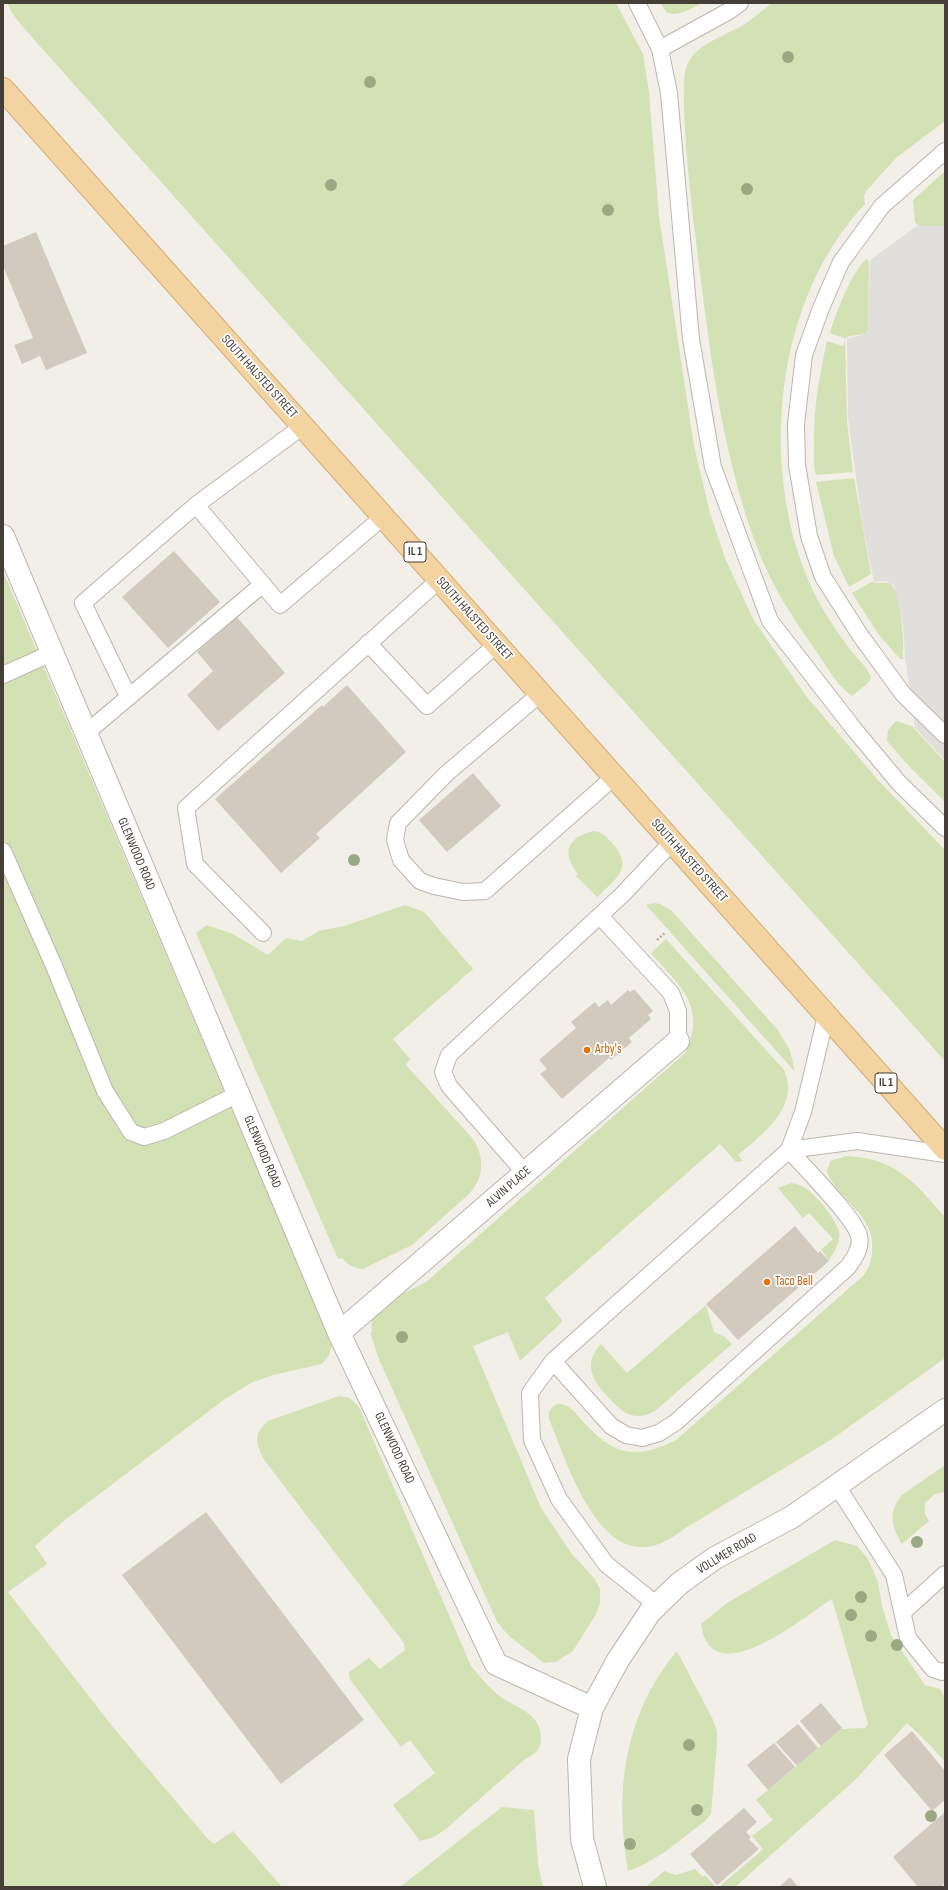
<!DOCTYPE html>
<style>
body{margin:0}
#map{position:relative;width:948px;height:1890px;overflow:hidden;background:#f2eee8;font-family:"Sofia Sans Condensed",sans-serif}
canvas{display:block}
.frame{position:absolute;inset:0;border:4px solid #453e37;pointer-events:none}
</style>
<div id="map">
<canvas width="948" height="1890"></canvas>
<div class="frame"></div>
</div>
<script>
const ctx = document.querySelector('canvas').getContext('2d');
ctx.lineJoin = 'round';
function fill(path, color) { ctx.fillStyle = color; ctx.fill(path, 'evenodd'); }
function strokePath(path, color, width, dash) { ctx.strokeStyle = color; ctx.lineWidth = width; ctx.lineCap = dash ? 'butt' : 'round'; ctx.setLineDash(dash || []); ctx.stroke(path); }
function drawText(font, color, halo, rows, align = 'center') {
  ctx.font = font + ' "Sofia Sans Condensed",sans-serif'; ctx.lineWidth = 3.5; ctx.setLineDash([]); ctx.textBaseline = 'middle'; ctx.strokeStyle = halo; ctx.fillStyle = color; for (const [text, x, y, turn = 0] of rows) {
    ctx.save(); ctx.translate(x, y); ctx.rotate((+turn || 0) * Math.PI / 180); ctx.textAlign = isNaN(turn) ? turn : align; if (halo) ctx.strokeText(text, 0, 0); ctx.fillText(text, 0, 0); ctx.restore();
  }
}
fill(new Path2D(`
 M7,3h609l27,51 6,38 10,124 35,230 16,67 15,45 28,61 53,77 72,84 67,70v211l-923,-1035 -10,-13z
 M661,3h41c-10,5 -25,15 -36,9z
 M772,3h173v118l-49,37 -29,32 -3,5 1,9c-88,93 -105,252 -60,368 10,27 27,53 44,76 7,9 17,18 22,29l-2,5 -17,14c-16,-11 -27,-33 -38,-48 -20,-28 -40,-59 -53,-91 -43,-107 -53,-226 -68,-339 -4,-38 -8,-75 -9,-113 0,-13 -2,-29 4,-42 9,-20 42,-29 60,-41 8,-6 16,-13 24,-19z
 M945,171v55h-26l-4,-4 -2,-22z
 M866,259l3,2 -1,70 -2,3 -17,2 -3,3 -16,-6c6,-21 21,-59 36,-74z
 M845,340l2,82 6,50 -37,3c-3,-9 -2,-19 -2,-28 -1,-36 5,-70 13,-106l16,5z
 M854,478l17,96 -22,13 -15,-31 -18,-74z
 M3,571l329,774 -3,10 -7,9 -49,11 -22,8 -26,16 -160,121 -30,26 12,18 -39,28 104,134 95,112 7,6 19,-13 49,56h-279z
 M873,581l1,2h15c13,6 15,62 14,76h-3l-21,-24 -27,-42z
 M896,721l16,5 33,36v40l-38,-38 -20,-23 1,-11z
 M594,831c9,1 12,6 18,12 14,16 14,26 -1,41 -5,4 -9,9 -14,13l-21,-21 2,-2c-17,-21 -11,-37 16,-43z
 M654,903l6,1 11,6 106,119 13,21 5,22 -149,-167z
 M405,905l19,7 49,57 -80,70 17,20 -4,6 67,74c12,19 11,39 -4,55l-57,51 -49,24c-10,-1 -15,-4 -21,-11l-4,1 -142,-326 11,-8 26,9 35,21 18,-17 16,3 17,-10 25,-5z
 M666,939l118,131c17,36 -22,65 -46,85l5,6 -7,1 -16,-18 -175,154 17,22 -1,3 -41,38 -12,-29 -35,14 68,162 31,46 23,25 5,10v14l-4,11 -23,37 -17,11 -12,1 -35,-27 -12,-14 -119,-265 -8,-25h2l-1,-13 17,-18 38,-19 7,-6 252,-223c23,-46 -6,-68 -34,-100z
 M846,1156c50,2 68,26 99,61v141l-113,81 -148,90c-12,9 -24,17 -39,18 -52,4 -80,-90 -96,-128 -1,-7 1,-11 8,-15 10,-1 16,6 22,13 31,36 53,45 97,23l187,-164c6,-8 9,-16 9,-26 4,-35 -34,-49 -45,-78l3,-11z
 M791,1183c5,1 10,2 14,5 11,7 31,31 34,44 2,10 -5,20 -10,28l-8,-10 12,-11 -24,-26 -6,5 -25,-30z
 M706,1305l8,27 11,5 7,7 -77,67c-21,12 -34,1 -48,-15 -15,-16 -24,-33 -6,-52l26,29z
 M339,1396l11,2 9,9 112,259c8,9 17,21 27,29 17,13 43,17 43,43 0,12 -6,16 -16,21l-78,69 -13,9 -14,4 -27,-36 42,-32 -25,-33 -9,7 -52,-69v-6l20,-14 11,11 25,-19 -1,-7 -139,-182c-9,-17 -13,-26 3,-40z
 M945,1465v27l-10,2 -10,9v11l4,7 -27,23c-11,-18 -14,-32 0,-49z
 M835,1540l22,6 11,13 10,23 4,24 9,29 34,50 15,4 5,9v64l-17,-19 -21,-20 -52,57 -120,107h-16l44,-38 -11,-13 21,-16 -17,-20 85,-71 24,-1 3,-4 -36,-125c-28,17 -121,97 -131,25l26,-21z
 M676,1652l2,1 35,67 4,11v14l-6,69 -6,7 -40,31 -22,13 -15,6c-14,-79 -4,-156 48,-219z
 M502,1807l32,3 4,54 5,23h-143z
 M695,1869l8,8 2,-2 11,12h-70l18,-16 12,4z`), '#d3e2b5');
fill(new Path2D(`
 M917,226h28v534l-30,-32 -10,-71 -2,-33 -9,-39 -8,-4 -12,1 -12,-60 -14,-105 -1,-78 21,-6 2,-73z`), '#e1dfdc');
fill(new Path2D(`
 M36,232l51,121 -41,17 -6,-14 -18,8 -8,-19 19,-7 -30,-72v-20z
 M174,551l46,51 -52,46 -46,-51z
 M237,617l48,56 -67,58 -31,-36 26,-24 -16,-19z
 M347,685l59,67 -90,82 4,4 -39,35 -66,-74 107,-94 1,2z
 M473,773l28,33 -54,46 -28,-32z
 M634,989l19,22 -5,4 3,4 -22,19 3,4 -21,18 -2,-2 -47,41 -22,-25 7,-5 -8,-9 37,-32 -5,-6 24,-20 4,5 9,-7 3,5 17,-15 2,2z
 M795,1226l23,27 2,-2 9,10 -91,79 -32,-36z
 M206,1512l158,208 -83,64 -159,-209z
 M821,1703l21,25 -21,18 -21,-25z
 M798,1724l20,24 -21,18 -21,-24z
 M912,1731l33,40v29l-13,11 -48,-56z
 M774,1743l21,24 -27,23 -21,-25z
 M744,1808l13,14 -11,10 5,5 -2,2 10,10 -42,36 -27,-31z
 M945,1812v71l-5,4h-22l-25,-30z
 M790,1877l8,10h-19z`), '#d2c9bf');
const service = new Path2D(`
 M637,3l23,46 9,44 22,246 22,128 57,154 84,108 45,54 46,45
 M660,49l69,-38 11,-8
 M945,151l-63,55 -41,56 -20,46 -17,47 -8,69 1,41 12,71 14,41 37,58 43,59 42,41
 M303,426l-107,79 84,100 103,-88
 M368,643l59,63 69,-61
 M3,675l49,-22
 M540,694l-94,80 -48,49 -3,17 6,20 19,21 14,5 29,6 22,-1 129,-114
 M128,696l-45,-93 113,-98
 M86,733l177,-149
 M3,851l51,115 51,125 26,41 13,5 20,-6 74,-37
 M600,916l71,77 7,18v30
 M263,933l-68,-69 -9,-56 253,-228
 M789,1150l68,-9 88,13
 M525,1173l-76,-87 -6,-14 6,-17 173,-160 50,-53
 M553,1361l58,65 15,9 16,3 17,-5 17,-11 172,-155c6,-9 14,-19 11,-31 -4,-18 -55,-69 -70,-86
 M837,1486l57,89 14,63 25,31 9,3 3,-1
 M657,1605l-51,-41 -47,-65 -27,-59 -2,-47 23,-32 236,-211 14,-38 23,-96
 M903,1612l42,-38`);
const minor = new Path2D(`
 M3,536l336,797 157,331 96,44
 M339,1333l339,-292`);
const tertiary = new Path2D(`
 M595,1887l-13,-48 -3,-80 13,-51 26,-48 32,-48 30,-29 35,-25 77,-41 153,-107`);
const primary = new Path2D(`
 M3,89l942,1060`);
strokePath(service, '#bcb5ac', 18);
strokePath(minor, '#bcb5ac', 24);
strokePath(tertiary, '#bcb5ac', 24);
strokePath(primary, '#d6ad72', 24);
strokePath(new Path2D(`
 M657,940l9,-8`), '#bdaf9e', 2.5, [2, 2]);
strokePath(service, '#fff', 16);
strokePath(minor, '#fff', 22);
strokePath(tertiary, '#fff', 22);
strokePath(primary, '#f3d3a0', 22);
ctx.fillStyle = '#99a983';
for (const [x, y] of [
 [788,57],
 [370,82],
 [331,185],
 [747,189],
 [608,210],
 [354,860],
 [402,1337],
 [917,1542],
 [861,1597],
 [851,1615],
 [871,1636],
 [897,1645],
 [689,1745],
 [697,1810],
 [931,1816],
 [630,1844]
]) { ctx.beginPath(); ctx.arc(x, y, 6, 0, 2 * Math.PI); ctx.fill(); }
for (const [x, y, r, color] of [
 [587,1050,4,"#e8710a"],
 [767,1282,4,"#e8710a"]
]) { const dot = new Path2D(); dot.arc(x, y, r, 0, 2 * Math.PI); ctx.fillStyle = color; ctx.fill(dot); strokePath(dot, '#fff', 1.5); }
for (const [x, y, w] of [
 [415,552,22],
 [886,1083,22]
]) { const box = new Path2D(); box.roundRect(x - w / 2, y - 10, w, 20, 3); ctx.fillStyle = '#fff'; ctx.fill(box); strokePath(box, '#453e37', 1); }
drawText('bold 12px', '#453e37', null, [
 ["IL 1",415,552],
 ["IL 1",886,1083]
]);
drawText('13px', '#453e37', '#fff', [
 ["SOUTH HALSTED STREET",259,377,48],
 ["SOUTH HALSTED STREET",474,619,48],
 ["GLENWOOD ROAD",136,854,67],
 ["SOUTH HALSTED STREET",689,861,48],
 ["GLENWOOD ROAD",262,1152,67],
 ["ALVIN PLACE",509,1187,-41],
 ["GLENWOOD ROAD",394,1448,65],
 ["VOLLMER ROAD",727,1554,-31]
]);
drawText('13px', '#c56008', '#fff', [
 ["Arby's",595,1050],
 ["Taco Bell",775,1282]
], 'left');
</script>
